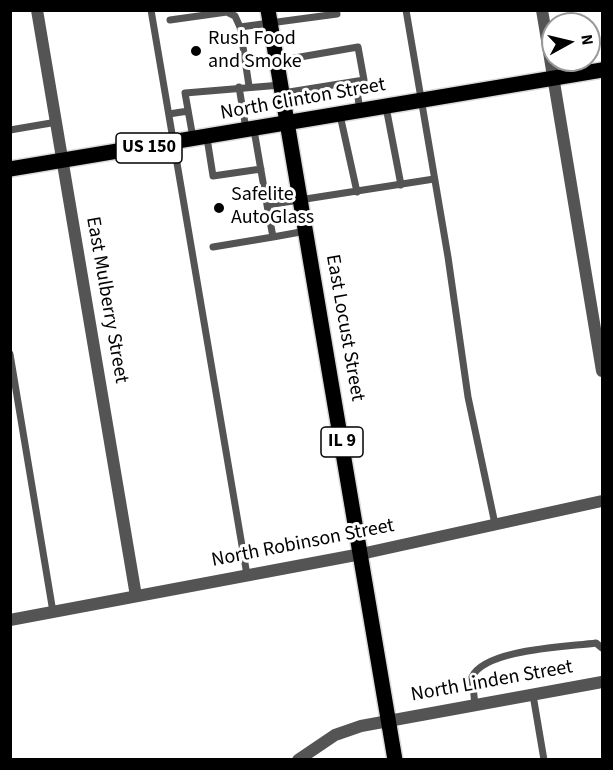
<!DOCTYPE html>
<style>
body{margin:0}
#map{position:relative;width:613px;height:770px;overflow:hidden;background:#fff;font-family:"Source Sans 3",sans-serif}
canvas{display:block}
.frame{position:absolute;inset:0;border:12px solid #000;pointer-events:none}
.north{position:absolute;left:541px;top:12px;width:60px;height:60px;box-sizing:border-box;background:#fff;border:2px solid #999;border-radius:50%;rotate:82deg;font-size:16px;font-weight:700;line-height:24px;text-align:center;color:#000}
.north::after{content:'';display:block;margin:auto;width:21px;height:27px;background:#000;clip-path:polygon(50% 0,100% 100%,50% 72%,0 100%)}
</style>
<div id="map">
<canvas width="613" height="770"></canvas>
<div class="frame"></div>
<div class="north">N</div>
</div>
<script>
const ctx = document.querySelector('canvas').getContext('2d');
ctx.lineJoin = 'round';
function strokePath(path, color, width, dash) { ctx.strokeStyle = color; ctx.lineWidth = width; ctx.lineCap = dash ? 'butt' : 'round'; ctx.setLineDash(dash || []); ctx.stroke(path); }
function drawText(font, color, halo, rows, align = 'center') {
  ctx.font = font + ' "Source Sans 3",sans-serif'; ctx.lineWidth = 6; ctx.setLineDash([]); ctx.textBaseline = 'middle'; ctx.strokeStyle = halo; ctx.fillStyle = color; for (const [text, x, y, turn = 0] of rows) {
    ctx.save(); ctx.translate(x, y); ctx.rotate((+turn || 0) * Math.PI / 180); ctx.textAlign = isNaN(turn) ? turn : align; if (halo) ctx.strokeText(text, 0, 0); ctx.fillText(text, 0, 0); ctx.restore();
  }
}
const primary = new Path2D(`
 M268,10l127,750
 M10,169l592,-99`);
strokePath(primary, '#dbdbdb', 18);
strokePath(new Path2D(`
 M151,10l96,565
 M406,10l42,247 20,140 27,127
 M170,20l57,-8 8,4 5,11 9,59
 M240,27l97,-13
 M277,61l81,-14 6,33 -81,13
 M356,82l4,30
 M239,87l7,42
 M386,107l15,78
 M169,114l19,-3
 M340,115l17,77
 M10,130l47,-8
 M254,130l13,75 167,-26
 M193,138l-8,-45 96,-8
 M207,138l6,38 48,-7
 M267,205l6,32 33,-6
 M213,247l60,-10
 M10,354l43,258
 M533,695l11,65
 M475,705l-3,-28c13,-28 95,-30 124,-34l6,5`), '#545454', 7);
strokePath(new Path2D(`
 M37,10l99,586
 M542,10l60,361
 M10,620l351,-66 241,-53
 M298,760l37,-25 26,-9 241,-44`), '#545454', 12);
strokePath(primary, '#000', 15);
for (const [x, y, r, color] of [
 [196,51,6,"#000"],
 [219,208,6,"#000"]
]) { const dot = new Path2D(); dot.arc(x, y, r, 0, 2 * Math.PI); ctx.fillStyle = color; ctx.fill(dot); strokePath(dot, '#fff', 2); }
for (const [x, y, w] of [
 [149,148,66],
 [342,442,42]
]) { const box = new Path2D(); box.roundRect(x - w / 2, y - 15, w, 30, 4.5); ctx.fillStyle = '#fff'; ctx.fill(box); strokePath(box, '#000', 1.5); }
drawText('bold 18px', '#000', null, [
 ["US 150",149,148],
 ["IL 9",342,442]
]);
drawText('20px', '#000', '#fff', [
 ["Rush Food",208,40],
 ["and Smoke",208,63],
 ["Safelite",231,196],
 ["AutoGlass",231,219]
], 'left');
drawText('20px', '#000', '#fff', [
 ["North Clinton Street",303,100,-10],
 ["East Mulberry Street",106,300,80],
 ["East Locust Street",344,328,80],
 ["North Robinson Street",303,544,-11],
 ["North Linden Street",492,682,-10]
]);
</script>
